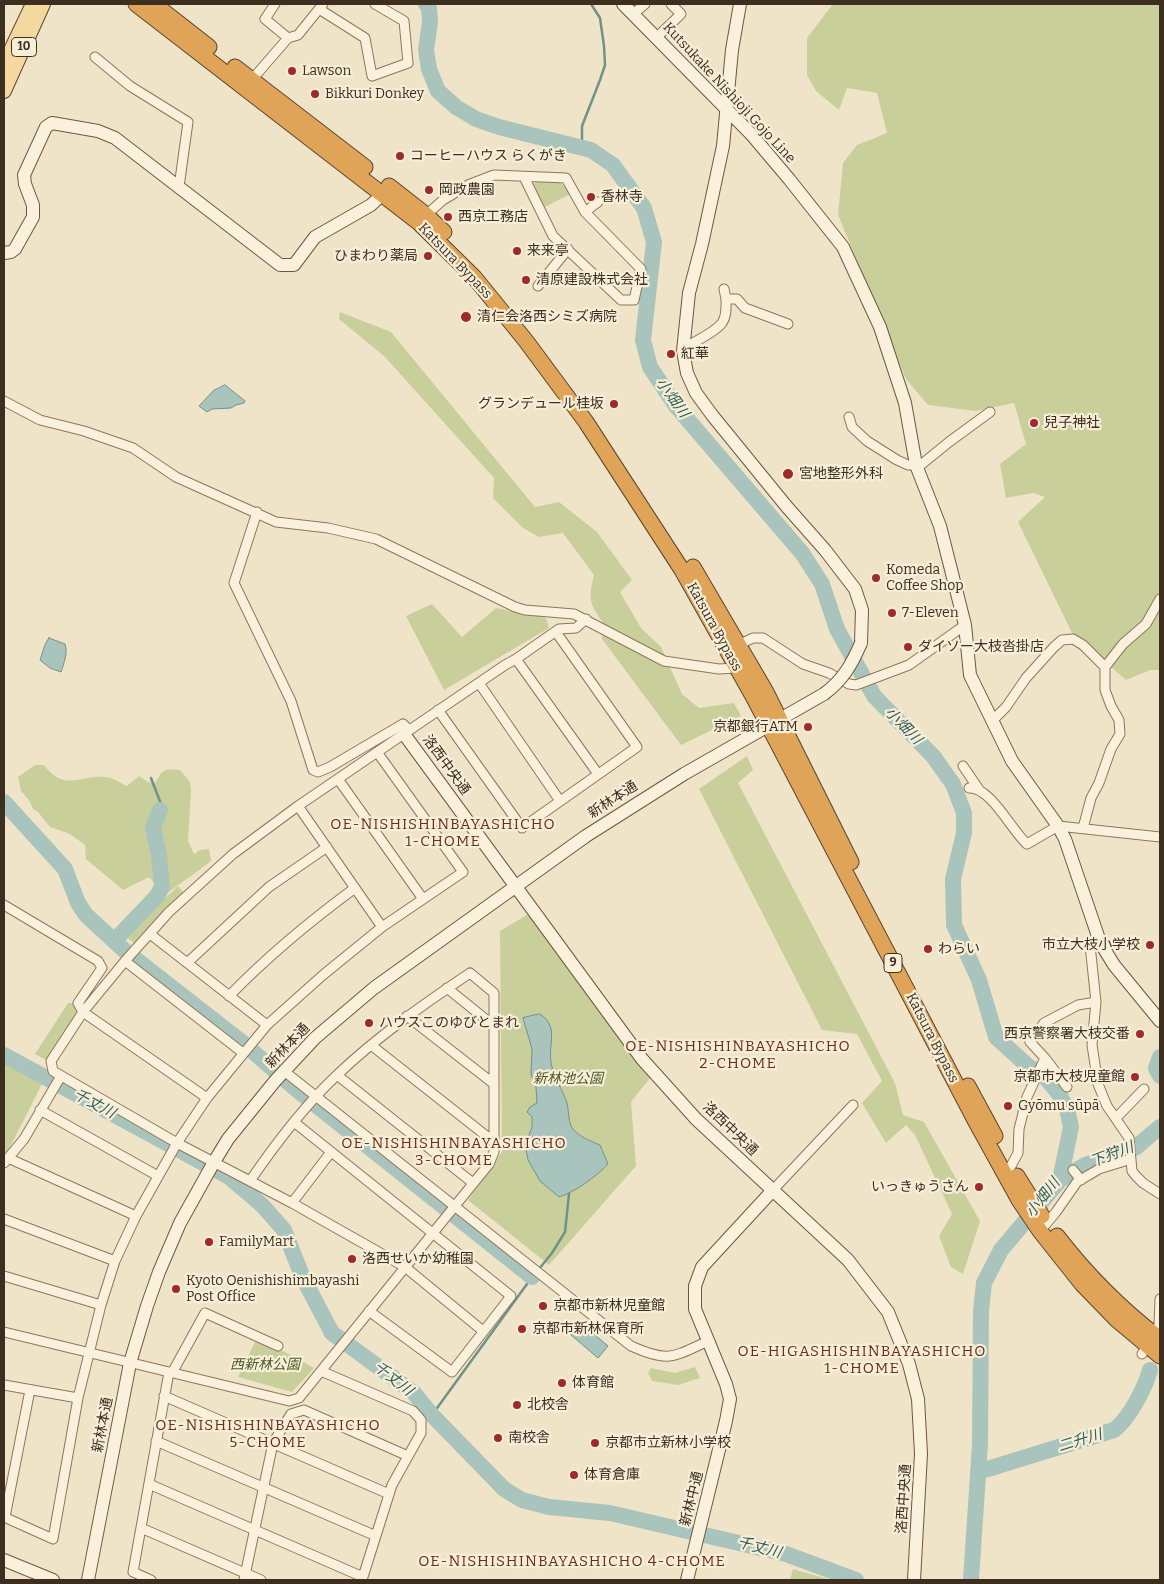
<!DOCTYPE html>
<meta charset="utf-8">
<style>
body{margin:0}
#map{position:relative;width:1164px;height:1584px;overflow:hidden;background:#f0e4c8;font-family:Bitter,serif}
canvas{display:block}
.frame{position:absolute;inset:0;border:5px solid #3d2e20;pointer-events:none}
</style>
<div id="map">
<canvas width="1164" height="1584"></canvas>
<div class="frame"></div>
</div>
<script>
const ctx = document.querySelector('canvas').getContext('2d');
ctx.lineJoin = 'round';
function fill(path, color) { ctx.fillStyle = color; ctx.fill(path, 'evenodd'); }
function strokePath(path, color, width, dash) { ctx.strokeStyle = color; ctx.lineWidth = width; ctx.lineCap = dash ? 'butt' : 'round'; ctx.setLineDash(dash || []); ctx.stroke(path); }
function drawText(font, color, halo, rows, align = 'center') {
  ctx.font = font + ' Bitter,"Noto Sans JP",serif'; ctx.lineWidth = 4.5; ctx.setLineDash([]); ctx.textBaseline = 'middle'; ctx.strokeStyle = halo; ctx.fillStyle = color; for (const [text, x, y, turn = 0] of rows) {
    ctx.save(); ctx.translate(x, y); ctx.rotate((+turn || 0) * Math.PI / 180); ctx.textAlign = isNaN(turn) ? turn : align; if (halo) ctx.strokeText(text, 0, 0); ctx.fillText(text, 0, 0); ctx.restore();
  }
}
fill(new Path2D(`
 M833,4h327v666h-10l-24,10 -54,-47 -54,-111 27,-25 -12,-4 -27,5 -6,-34 26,-20 -12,-41 -38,8 -48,-6 -22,-26 -68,-164 5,-52 14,-18 30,-12 -10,-40 -30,-5 -8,22 -23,-19 -9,-16v-37z
 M536,181c17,0 25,-3 34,13l-27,14 -11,-21z
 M340,312l51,20 144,175 24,-5 38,30 35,48 -12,12 21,36 20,19 21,47 17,14 35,-5 7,13 -60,29 -79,-106 1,-16c-14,-21 -15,-23 -9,-48l-31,-42 -24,4 -16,-9 -30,-30 1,-20 -110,-122 -45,-37z
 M432,604l30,33 34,-29 50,10 3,10 -105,62 -38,-74z
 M747,756l6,14 -15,13 157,300 8,32 21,7 56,99 -17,53 -12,-7 -12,-31 13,-22 -37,-79 -9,-10 -20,18 -24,-40 20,-22 -25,-47 -35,-4 -123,-241z
 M35,765h9c21,28 36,9 62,12 9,1 13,6 21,9l12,-10 9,6 7,1c8,-13 8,-15 25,-13l10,12 1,9 -3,50 6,13 6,-4 9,-1 2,12c-15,12 -31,22 -46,34l-16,-18 -26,13 -37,-31 -1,-14 -15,-11 -20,-7 -12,-15 -5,-3 -4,-9 -8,-9 -3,-14z
 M178,886l7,8 -49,51 -11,-9z
 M530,913l120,165 -19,24 5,64 -87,99 -81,-65 34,-48 -2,-221z
 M68,1003h8l5,9 -31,50 -15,-8z
 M4,1061l39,21 -34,67 -5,5z
 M256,1340l29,12 29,16 -22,24 -54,-15z
 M695,1367l5,11 -22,7 -26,-4 -4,-8 3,-5 24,5z
 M793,1569l38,11h-41z`), '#c9cf9b');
const water = new Path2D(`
 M225,385l20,16 -1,2 -8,2 -5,3 -19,1 -5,3 -8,-6 14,-15z
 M49,638l16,6c3,9 -1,19 -4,28l-11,-4 -10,-8c3,-8 4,-16 9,-22z
 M540,1014c21,14 6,31 12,53 3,12 11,24 15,36 2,8 1,20 6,26 6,8 18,12 27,16l8,19c-12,13 -33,28 -49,33l-19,-16 -12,-21 -3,-15 7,-18v-10l-5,-5 3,-5 7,-4 -1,-16 -5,-13 1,-25 -9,-31z
 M581,1323l27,23 -10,12 -27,-23z`);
fill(water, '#a9c4bc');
strokePath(water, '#6f938a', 1);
strokePath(new Path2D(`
 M582,147v-21l18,-46 5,-15 -1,-19 -4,-28 -9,-14
 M151,778l10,26 -1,6
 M539,1269l13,-16 13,-21 4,-38
 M432,1415l103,-142`), '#6f938a', 2.5);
strokePath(new Path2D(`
 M426,4l3,4 1,14 -4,28 3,19 9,22 18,16 20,12 23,8 92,23 22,15 31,43 10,34 -11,98 7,27 26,39 126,147 20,31 15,45 37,67 59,60 20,28 11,29v20l-11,46 1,46 25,55 17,57 32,29 17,11 14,17 8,15 4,18 -11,53 -59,70 -17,33 -3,28 -1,133 -9,136
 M4,802l61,67 13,34 8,12 38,35 119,93 54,47 235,187
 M114,941l43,-45 5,-9 -3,-32 -6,-27 7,-18
 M4,1055l225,122 33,28 22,25 19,48 29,55 82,60 18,22 72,74 18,11 27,7 61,6 176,41 70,26
 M1160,1057l-4,11 4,8
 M1060,1180l25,-15 50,-17 25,-21
 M978,1472l136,-42c15,-11 31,-42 36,-60`), '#a9c4bc', 16);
const street = new Path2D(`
 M275,4l-10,15 23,19
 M319,9l46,29 7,38 36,-13 -4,-42 -29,-17
 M633,14l12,-10
 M657,37l24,-23 -10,-10
 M95,57l35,29 58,36 -9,65
 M249,83l39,-45 10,-3 25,-31
 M585,212l13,-10
 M424,217l19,-17 25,-15 26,-10 72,3 19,34 56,57 -7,31h-13l-68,-64 -29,-59
 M538,286l30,-37
 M724,289l2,10
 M683,348c10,-5 33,-17 39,-25 5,-7 4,-16 4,-24h11l8,9 43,16
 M4,401l36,19 44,11 49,17 43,29 100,45 52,6 48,11 139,68 10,3 49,4 90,47 55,8 18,-1
 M849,417l3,10 15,14 30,19 11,5h8
 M917,468l32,-26 41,-30
 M257,512l-23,71 57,118 22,69 5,2 12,-5 73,-43 6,6
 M736,646l17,-8h10l40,26 26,9 20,11 7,1 53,-20 56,-40
 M516,659l82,115
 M1105,667l18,-23 23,-20 14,-25
 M479,683l81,118
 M438,710l84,118 115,-81 -81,-115
 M992,721l14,-14 20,-29 28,-31 8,-7 11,-1 10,6 22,22v23l6,16 8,14 1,14 -9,15 -12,34 -8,15 -8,30
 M963,766l17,25
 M338,779l85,120
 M969,788c22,-1 42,42 58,56l31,-18 102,11
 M298,806l84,121
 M4,905l94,56 4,7 -24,35 5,9 124,86
 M150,934l117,91
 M1100,942l-10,3 6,57 -4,43 6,39 9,22 22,32 3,33 4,5 7,7 17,11
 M125,961l118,92
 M187,963l82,-76 58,-40
 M447,988l47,38
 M229,996c39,-40 81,-75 126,-108
 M407,1016l87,68
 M371,1045l123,97
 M1045,1058l22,29
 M284,1071l347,275c38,17 42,11 77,-5
 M337,1075l136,108
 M40,1110l118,66
 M1116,1118l28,-29
 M294,1122l217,174 -59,76 -83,-61
 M8,1158l128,58
 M4,1163l20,-24 37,-63
 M1073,1170l8,10
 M1003,1172l8,-6 7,-13 1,-24 8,-32 18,-39 -15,-16 14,-19 34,-18 18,-3
 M773,1190l80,-85
 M292,1203l39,-51
 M4,1219l111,42
 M1040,1231l16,-19 21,-30 22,-13 32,-10
 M4,1276l97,29
 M483,1331l-78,-64 -113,-64 -115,-60 -124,-72 -2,-10 32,-49 42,-51 44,-49 64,-58 65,-48 207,-141 11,-6 43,-30 17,-1 10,-9
 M4,1332l285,69 10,-3 190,-234 5,-12v-159l-24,-20c-46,31 -92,63 -133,102 -33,31 -61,68 -87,106
 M1142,1354l17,-29 1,-26
 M321,1371l92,40 8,9v13l-29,52 -30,95
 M172,1373l33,-60 73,33
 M4,1385l74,13
 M164,1396l225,98
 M156,1441l220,95
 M149,1484l214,93
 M4,1517l49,22 25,-141 23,-93 14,-44 21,-45 41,-73 30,-45 60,-73 56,-50 59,-48 81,-55 -86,-120
 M5,1517l25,-127
 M141,1528l120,52
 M151,1580l-18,-8 36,-200
 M244,1580l29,-137 18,-29 13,-4 104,46`);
const secondary = new Path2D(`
 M623,4l128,130 38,45 54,68 37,80 25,76 11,62 24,61 25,99 5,50 42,86 46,65 7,13 35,103 14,23 46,56
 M740,4l-8,46 -9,96 -21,98 -13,49 -6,58 4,22 9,20 16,22 75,92 38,43 30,39 7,21 -1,33
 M4,253l7,-1 4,-3 18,-32v-12l-8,-21 -1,-9 22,-48 6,-4 46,8 17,7 165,127h14l21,-28 56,-32 17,-16
 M404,734l238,325 54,60 152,141 40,52 21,52 9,35 3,55 -7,126
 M4,1560l49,20
 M88,1580l42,-217 17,-57 12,-34 21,-49 34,-61 14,-23 47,-58 40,-43 59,-50 212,-152 98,-62 140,-80
 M687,1580l39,-159 4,-22 -4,-15 -31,-75v-23l7,-19 71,-77`);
const primary = new Path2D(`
 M4,65l29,-61
 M4,91l39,-87`);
const highway = new Path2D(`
 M136,4l282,218 56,55 52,64 60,81 96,148 72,128 222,424 43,78 21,31 42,53 35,36 43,36
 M154,4l55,43
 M235,67l130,100
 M389,186l37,29 18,17
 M693,567l73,125 85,170
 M968,1086l27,50
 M1017,1176l25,40
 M1057,1236c30,39 64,73 103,103`);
strokePath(street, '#8d765c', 11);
strokePath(secondary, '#6f573f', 14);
strokePath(primary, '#5b4430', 16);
strokePath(highway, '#5b4430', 17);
strokePath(street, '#faf1dc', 9);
strokePath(secondary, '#faf1dc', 12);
strokePath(primary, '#f3d9a0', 14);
strokePath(highway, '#e0a458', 15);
const secondaryBridge = new Path2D(`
 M824,694c19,-14 28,-30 37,-51`);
strokePath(secondaryBridge, '#6f573f', 14, []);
strokePath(secondaryBridge, '#faf1dc', 12);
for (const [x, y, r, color] of [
 [292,71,5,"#9e2a2b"],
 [315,94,5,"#9e2a2b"],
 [400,156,5,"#9e2a2b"],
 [429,190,5,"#9e2a2b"],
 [591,197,5,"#9e2a2b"],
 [448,217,5,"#9e2a2b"],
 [517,251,5,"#9e2a2b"],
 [428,256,5,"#9e2a2b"],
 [526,280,5,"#9e2a2b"],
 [466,317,6,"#9e2a2b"],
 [671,354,5,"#9e2a2b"],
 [614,404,5,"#9e2a2b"],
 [1034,423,5,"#9e2a2b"],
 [788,474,6,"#9e2a2b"],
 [876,578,5,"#9e2a2b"],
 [892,613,5,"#9e2a2b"],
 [908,647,5,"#9e2a2b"],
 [808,727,5,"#9e2a2b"],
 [1150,945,5,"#9e2a2b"],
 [928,949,5,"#9e2a2b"],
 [369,1023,5,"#9e2a2b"],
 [1140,1034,5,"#9e2a2b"],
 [1135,1077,5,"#9e2a2b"],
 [1008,1106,5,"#9e2a2b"],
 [979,1187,5,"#9e2a2b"],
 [209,1242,5,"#9e2a2b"],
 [352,1259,5,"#9e2a2b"],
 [176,1289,5,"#9e2a2b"],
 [543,1306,5,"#9e2a2b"],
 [522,1329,5,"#9e2a2b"],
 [562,1383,5,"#9e2a2b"],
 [517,1405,5,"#9e2a2b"],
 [498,1438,5,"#9e2a2b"],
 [595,1443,5,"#9e2a2b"],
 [574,1475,5,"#9e2a2b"]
]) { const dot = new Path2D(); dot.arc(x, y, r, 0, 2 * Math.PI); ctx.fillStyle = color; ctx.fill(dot); strokePath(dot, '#f7eed8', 2); }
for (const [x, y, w] of [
 [24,47,25],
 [893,963,18]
]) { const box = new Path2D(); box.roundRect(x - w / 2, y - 9.5, w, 19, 4); ctx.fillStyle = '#f7eed8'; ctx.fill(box); strokePath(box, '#3d2e20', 1); }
drawText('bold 12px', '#3d2e20', null, [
 ["10",24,47],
 ["9",893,963]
]);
drawText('14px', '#3d2e20', '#f7eed8', [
 ["Lawson",302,71],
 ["Bikkuri Donkey",325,94],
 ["コーヒーハウス らくがき",410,156],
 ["岡政農園",439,190],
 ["香林寺",601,197],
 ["西京工務店",458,217],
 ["来来亭",527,251],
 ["ひまわり薬局",418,256,"right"],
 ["清原建設株式会社",536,280],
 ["清仁会洛西シミズ病院",477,317],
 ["紅華",681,354],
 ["グランデュール桂坂",604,404,"right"],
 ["兒子神社",1044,423],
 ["宮地整形外科",799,474],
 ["Komeda",886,570],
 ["Coffee Shop",886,586],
 ["7-Eleven",902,613],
 ["ダイソー大枝沓掛店",918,647],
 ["京都銀行ATM",798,727,"right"],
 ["市立大枝小学校",1140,945,"right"],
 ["わらい",938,949],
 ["ハウスこのゆびとまれ",379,1023],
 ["西京警察署大枝交番",1130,1034,"right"],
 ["京都市大枝児童館",1125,1077,"right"],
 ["Gyōmu sūpā",1018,1106],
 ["いっきゅうさん",969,1187,"right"],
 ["FamilyMart",219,1242],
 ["洛西せいか幼稚園",362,1259],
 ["Kyoto Oenishishimbayashi",186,1281],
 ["Post Office",186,1297],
 ["京都市新林児童館",553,1306],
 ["京都市新林保育所",532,1329],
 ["体育館",572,1383],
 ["北校舎",527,1405],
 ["南校舎",508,1438],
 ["京都市立新林小学校",605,1443],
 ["体育倉庫",584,1475]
], 'left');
drawText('14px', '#3d2e20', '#f7eed8', [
 ["Kutsukake Nishioji Gojo Line",729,93,47],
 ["Katsura Bypass",455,261,46],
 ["Katsura Bypass",714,627,61],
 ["洛西中央通",446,765,54],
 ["新林本通",613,800,-33],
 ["Katsura Bypass",932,1038,63],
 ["新林本通",288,1046,-46],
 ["洛西中央通",730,1129,44],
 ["新林本通",103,1425,-79],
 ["新林中通",692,1499,-76],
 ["洛西中央通",904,1499,-86]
]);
drawText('italic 14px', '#4d5a26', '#f7eed8', [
 ["新林池公園",568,1079],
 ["西新林公園",265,1365]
]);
drawText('italic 15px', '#2f5d5a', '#f7eed8', [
 ["小畑川",672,398,54],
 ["小畑川",903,726,46],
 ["千丈川",94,1104,28],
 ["下狩川",1112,1155,-21],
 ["小畑川",1043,1198,-52],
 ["千丈川",393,1379,38],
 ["二升川",1080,1441,-17],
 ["千丈川",759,1548,14]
]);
ctx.letterSpacing = '1px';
drawText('15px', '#6b2e1e', '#f7eed8', [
 ["OE-NISHISHINBAYASHICHO",443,825],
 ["1-CHOME",443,842],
 ["OE-NISHISHINBAYASHICHO",738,1047],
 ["2-CHOME",738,1064],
 ["OE-NISHISHINBAYASHICHO",454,1144],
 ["3-CHOME",454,1161],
 ["OE-HIGASHISHINBAYASHICHO",862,1352],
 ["1-CHOME",862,1369],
 ["OE-NISHISHINBAYASHICHO",268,1426],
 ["5-CHOME",268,1443],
 ["OE-NISHISHINBAYASHICHO 4-CHOME",572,1562]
]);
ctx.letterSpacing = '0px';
</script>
